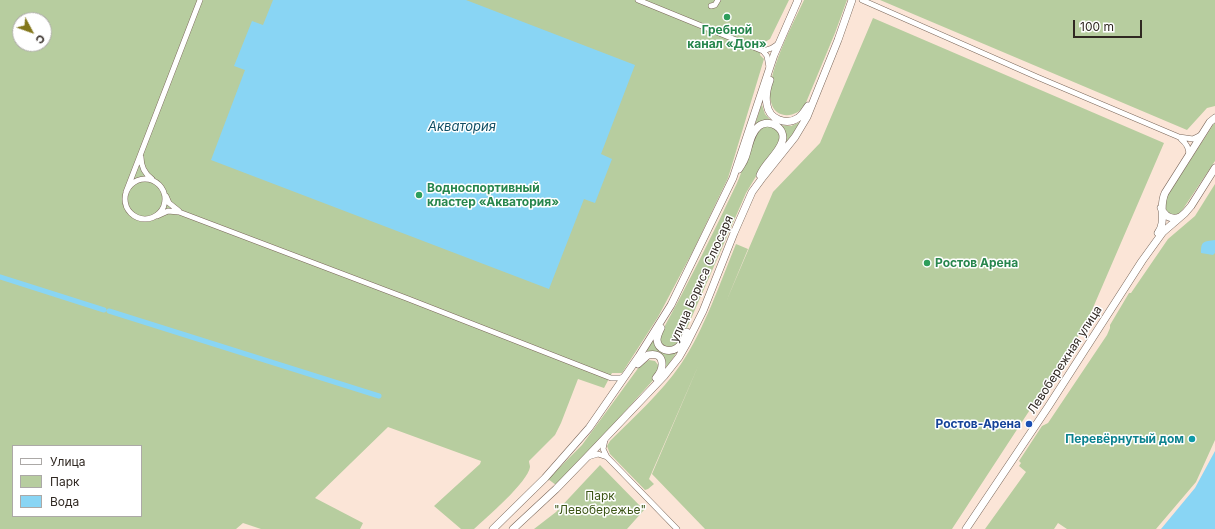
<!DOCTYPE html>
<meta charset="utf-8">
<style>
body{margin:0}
#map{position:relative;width:1215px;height:529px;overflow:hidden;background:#fbe5d7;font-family:Inter,sans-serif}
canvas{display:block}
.legend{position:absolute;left:12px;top:445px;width:130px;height:72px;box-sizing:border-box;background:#fff;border:1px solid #aca9a7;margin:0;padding:5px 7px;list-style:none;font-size:12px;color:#302822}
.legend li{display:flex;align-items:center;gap:8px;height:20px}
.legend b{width:20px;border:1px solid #aca9a7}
.north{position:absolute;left:12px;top:12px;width:40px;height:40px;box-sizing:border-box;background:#fff;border:1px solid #aca9a7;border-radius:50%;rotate:131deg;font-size:11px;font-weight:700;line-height:16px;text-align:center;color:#302822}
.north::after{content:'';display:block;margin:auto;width:14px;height:18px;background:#83771b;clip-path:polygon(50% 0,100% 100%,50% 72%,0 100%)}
.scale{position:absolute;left:1073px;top:20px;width:69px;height:18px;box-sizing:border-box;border:2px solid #302822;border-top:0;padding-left:5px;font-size:12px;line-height:14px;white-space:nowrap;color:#302822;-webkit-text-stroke:3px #fff;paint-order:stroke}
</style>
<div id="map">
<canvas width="1215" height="529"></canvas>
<ul class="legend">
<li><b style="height:5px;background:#fff"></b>Улица</li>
<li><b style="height:11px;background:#b7cd9f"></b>Парк</li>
<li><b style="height:11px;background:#89d5f4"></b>Вода</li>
</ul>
<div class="north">С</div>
<div class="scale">100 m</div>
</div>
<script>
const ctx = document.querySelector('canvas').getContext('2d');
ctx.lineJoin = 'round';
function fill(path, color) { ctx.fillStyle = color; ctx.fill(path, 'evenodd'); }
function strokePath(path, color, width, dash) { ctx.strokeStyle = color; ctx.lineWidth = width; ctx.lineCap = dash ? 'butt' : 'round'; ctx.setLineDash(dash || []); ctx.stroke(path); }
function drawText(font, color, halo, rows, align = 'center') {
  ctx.font = font + ' Inter,sans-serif'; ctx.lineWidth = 3; ctx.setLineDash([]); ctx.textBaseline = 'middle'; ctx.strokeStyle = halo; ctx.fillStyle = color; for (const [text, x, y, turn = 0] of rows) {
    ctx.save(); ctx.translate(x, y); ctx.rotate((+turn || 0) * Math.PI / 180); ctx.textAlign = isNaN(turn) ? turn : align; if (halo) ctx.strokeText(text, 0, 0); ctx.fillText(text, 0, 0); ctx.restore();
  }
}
fill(new Path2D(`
 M0,0h789l-19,39 -5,3 -1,3h-2l-2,10 4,4 -36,119 -34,71 -36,68 -36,56h-10l-8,15 -26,-9 -17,44 -6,12 -26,26c0,2 1,4 1,6 -2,15 -44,51 -56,62h-13l-27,-23 46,-42 1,-3 -93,-34 -73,71 48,25 -3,6h-99l-18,-6 -7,6h-236zM20,20h24v24h-24zM13,446h128v70h-128z
 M804,0h43l-12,33 -30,72c-8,13 -30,15 -34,-3 -7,-25 22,-78 33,-102z
 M880,0h335v106l-8,2 -20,22z
 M873,18l291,125 -78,181 -134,205h-247l-53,-55 47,-110 -50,115 5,5 -6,5 -3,1 -35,-36 -3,-8 3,-5c24,-24 51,-48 71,-77 23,-34 39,-81 55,-120l12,5 -22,53 47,-110 47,-49z
 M762,105l3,9 8,9 -17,3 -1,-1 6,-19z
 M800,122l1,1 -14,20 -3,-9 -6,-9 13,1z
 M1215,122v39l-34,51c-5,4 -9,3 -15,0l-3,-10z
 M772,125l8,7 -1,12 -18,24 -15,25 -59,135 -9,15 -8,5 -8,-2 -3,-8 2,-5c27,-49 52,-99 76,-150 8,-17 12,-41 24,-56z
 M1215,184v256l-19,42 -40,47h-89l-9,-6 -4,6h-69l41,-57 -7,-6 2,-3 -2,-2 23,-35 6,-3 59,-88 3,-7v-3l19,-32h2l37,-54 27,-23z
 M654,339l1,5 22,8 -10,15 -16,-16 -6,2 6,-12z
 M649,360l6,1 4,5 -3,11 -74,82 -26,26 -8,-6 34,-34 57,-78z
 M600,465l44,45 -17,19h-93l22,-17z`), '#b7cd9f');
fill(new Path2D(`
 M273,0h193l169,65 -34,89 11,5 -17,44 -11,-4 -35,90 -338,-129 34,-90 -11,-4 18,-45 11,4z
 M1215,240v13l-2,2 -12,-2c0,-13 3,-11 14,-13z
 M1215,451v78h-54l34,-41z`), '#89d5f4');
strokePath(new Path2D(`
 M0,277l104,33
 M109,311l270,85`), '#89d5f4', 5);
const minor = new Path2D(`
 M638,0l125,51 4,5 2,11
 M862,0l175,77 142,60 14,2 8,-4
 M711,6l4,-1 3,-5
 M763,51l9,-3 6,-4
 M1181,139c6,5 8,9 8,17
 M141,157c0,9 4,17 11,22
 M125 199a20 20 0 1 1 40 0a20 20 0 1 1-40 0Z
 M126,192l74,-192
 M166,196l3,7 10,8
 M157,216l11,-5 11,1 227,86 205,80h10l5,-3
 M605,440l-2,9 4,8 70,72
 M588,457l10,-3 9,3`);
const secondary = new Path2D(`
 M770,80c-3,8 -5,16 -3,25 2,14 19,21 31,13 5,-3 7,-8 10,-12
 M739,169c2,-4 5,-7 6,-11 4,-10 5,-25 14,-32 10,-8 28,2 23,16 -4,12 -17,21 -22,33
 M1161,208c4,9 11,12 19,9
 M1158,233c9,-12 0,-25 7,-40l45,-71 5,-4
 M661,328c-2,4 -4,8 -4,12 1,10 12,13 20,8 5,-4 8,-10 10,-16
 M638,364l10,-9c17,-4 17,13 8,23
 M493,529l52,-51 44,-50 50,-72 32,-51 62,-127 41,-123 24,-55
 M513,529l43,-40 31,-32 77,-81 15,-19 8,-14 16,-32 31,-78 18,-41 11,-15 32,-40 12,-20 31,-77 14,-40
 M966,529l82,-122 94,-146 21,-29 22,-19 6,-7 24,-38`);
strokePath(minor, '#7a675a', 6);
strokePath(secondary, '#7a675a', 8);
strokePath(minor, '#fff', 5);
strokePath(secondary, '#fff', 7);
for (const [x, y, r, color] of [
 [727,17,4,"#2e9e5b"],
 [419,195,4,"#2e9e5b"],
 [927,263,4,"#2e9e5b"],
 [1029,424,4,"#1a4fb4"],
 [1192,439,4,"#0f9aa8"]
]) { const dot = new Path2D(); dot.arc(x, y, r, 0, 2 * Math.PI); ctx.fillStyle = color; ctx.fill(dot); strokePath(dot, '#fff', 1.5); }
drawText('bold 12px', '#27864d', '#fff', [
 ["Гребной",727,30,"center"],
 ["канал «Дон»",727,44,"center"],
 ["Водноспортивный",427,188],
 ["кластер «Акватория»",427,202],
 ["Ростов Арена",935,263]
], 'left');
drawText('12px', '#302822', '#fff', [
 ["улица Бориса Слюсаря",702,279,-66],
 ["Левобережная улица",1065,360,-57]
]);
drawText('bold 12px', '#164399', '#fff', [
 ["Ростов-Арена",1021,424]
], 'right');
drawText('bold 12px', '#0d838f', '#fff', [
 ["Перевёрнутый дом",1184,439]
], 'right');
drawText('12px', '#3c5516', '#fff', [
 ["Парк",600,496],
 ["\"Левобережье\"",600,510]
]);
drawText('italic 13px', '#0f4e64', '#fff', [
 ["Акватория",462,127]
]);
</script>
